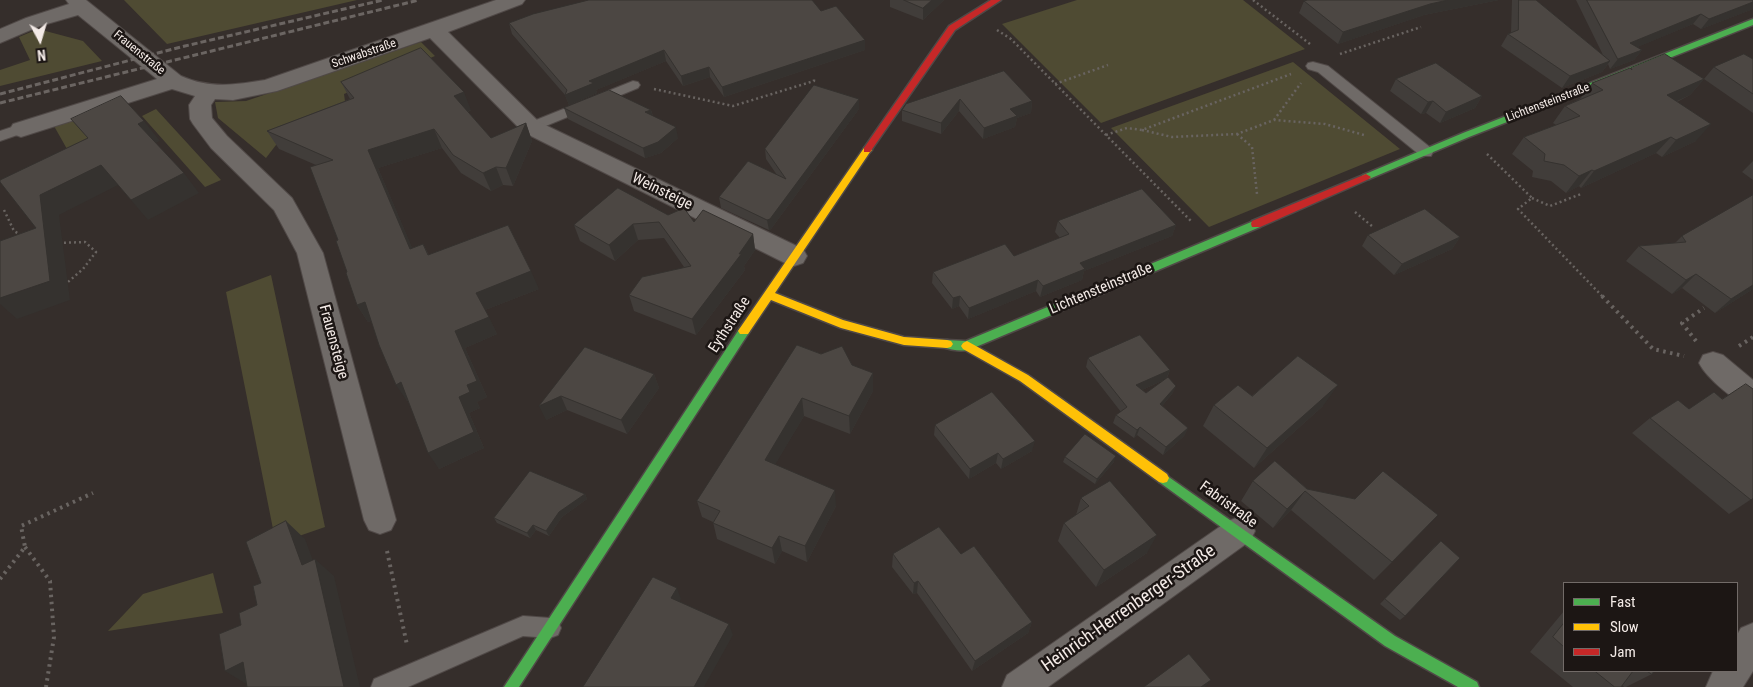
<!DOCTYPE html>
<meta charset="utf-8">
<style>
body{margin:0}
#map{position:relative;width:1753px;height:687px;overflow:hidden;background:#352e2b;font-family:"Roboto Condensed",sans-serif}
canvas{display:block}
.legend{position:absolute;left:1563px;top:582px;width:175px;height:90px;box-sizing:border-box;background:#1c1614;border:1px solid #726b68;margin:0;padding:6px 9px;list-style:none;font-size:15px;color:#f3eae6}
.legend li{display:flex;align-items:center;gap:10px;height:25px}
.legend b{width:25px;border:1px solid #726b68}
.north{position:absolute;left:15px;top:15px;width:50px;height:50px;-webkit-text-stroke:4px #1c1614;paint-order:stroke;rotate:174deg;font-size:14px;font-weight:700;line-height:20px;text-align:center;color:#f3eae6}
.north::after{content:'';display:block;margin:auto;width:18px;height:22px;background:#f3eae6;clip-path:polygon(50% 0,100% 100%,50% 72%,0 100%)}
</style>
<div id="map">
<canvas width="1753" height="687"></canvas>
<ul class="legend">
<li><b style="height:6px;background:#4caf50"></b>Fast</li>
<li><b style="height:6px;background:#ffc107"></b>Slow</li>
<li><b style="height:6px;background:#c62828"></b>Jam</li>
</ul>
<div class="north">N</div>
</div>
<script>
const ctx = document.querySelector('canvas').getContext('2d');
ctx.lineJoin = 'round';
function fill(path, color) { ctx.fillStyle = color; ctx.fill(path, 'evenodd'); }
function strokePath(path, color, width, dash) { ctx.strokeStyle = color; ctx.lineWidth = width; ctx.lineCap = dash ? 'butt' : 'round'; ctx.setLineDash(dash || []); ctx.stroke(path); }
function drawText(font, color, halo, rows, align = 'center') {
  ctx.font = font + ' "Roboto Condensed",sans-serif'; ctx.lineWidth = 5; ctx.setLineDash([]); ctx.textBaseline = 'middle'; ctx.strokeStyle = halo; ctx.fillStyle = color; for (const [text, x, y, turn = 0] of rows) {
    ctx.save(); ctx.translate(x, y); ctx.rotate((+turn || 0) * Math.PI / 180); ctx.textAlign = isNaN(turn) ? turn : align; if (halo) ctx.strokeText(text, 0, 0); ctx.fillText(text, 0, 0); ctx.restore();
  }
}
fill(new Path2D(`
 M124,0h233l-190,44z
 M1077,0h166l62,49 -204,74 -99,-99z
 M38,29l45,12 19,20 -102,25v-16l30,-10 -11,-23z
 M421,42l14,14 -91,38 3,22 -71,29 -10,13 -48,-40 -3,-16 31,-1z
 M1293,62l107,87 -191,78 -98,-99z
 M156,109l65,71 -16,7 -63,-71z
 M83,117l9,19 -25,13 -13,-23z
 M271,275l54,252 -49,17 -50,-252z
 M213,573l10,40 -115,18 35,-37z`), '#4f4b33');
const lane = new Path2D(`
 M1313,62l15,4 103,82 2,4 -2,4h-10l-103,-84 -10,-3 -2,-3 2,-3z
 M633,81l5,1 2,3 -2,3 -102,42h-10l-2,-3 2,-3z
 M21,124l5,2 2,3 -2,3 -26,9v-10z
 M523,616l27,2 8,3 3,7 -3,7 -8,3 -27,-2 -115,51h-37l3,-8z`);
const street = new Path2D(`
 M66,0h20l95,76c29,13 54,9 84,4l231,-80h29l-3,4 -74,28 91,90 264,127 4,7 -4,7 -9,3 -9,-3 -262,-131 -93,-94 -153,53 -44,9 -18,-1 -4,6 1,13 15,18 65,62 31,55 73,267 -5,10 -11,4 -11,-4 -5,-10 -67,-267 -23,-43 -63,-62 -18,-24 -3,-5 -1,-14 6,-9 -23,-7 -151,48 -8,-3 -3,-5 3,-5 144,-45 -79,-64 -38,11 -40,17v-14l26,-11 43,-14z
 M1713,352l10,3 30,25v29c-16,-6 -46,-30 -54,-46l4,-8z
 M1239,517l11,4 5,10 -5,10 -202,146h-46l5,-12 221,-154z
 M1753,623v48l-10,16h-37l7,-16h24v-36l4,-7z`);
const fast = new Path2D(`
 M1753,19v6l-284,112 -100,42h-6l-2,-2 2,-2 100,-42z
 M1256,220l4,1 1,3 -1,3 -289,122c-8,3 -20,1 -28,-2l-2,-3 2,-3 4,-1 19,1z
 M744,327l4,1 2,3 -2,3 -229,353h-15l236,-359z
 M1163,473l232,163 82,46 2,5h-21l-73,-41 -226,-164 -2,-4 2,-4z`);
const slow = new Path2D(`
 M867,147l5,3 -2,2 -95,141 68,27 61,17 43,3 4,1 2,3 -2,3 -4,1 -43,-3 -63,-17 -70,-28 -23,34h-8l-2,-3 2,-3 124,-180z
 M967,341l61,34 139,99 2,4 -2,4 -4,1 -4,-1 -139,-101 -57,-32 -2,-3 2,-3z`);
const jam = new Path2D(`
 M991,0h10l-46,30 -85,122h-6v-4l85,-122z
 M1366,174l5,3 -2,2 -109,48h-8l-1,-3 1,-3z`);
strokePath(lane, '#504947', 2);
strokePath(street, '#504947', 2);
strokePath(fast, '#504947', 3);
strokePath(slow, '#504947', 3);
strokePath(jam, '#504947', 3);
strokePath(new Path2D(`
 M1253,0l57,44
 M997,30l14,9 181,183
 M1340,54l81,-27
 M1055,84l53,-19
 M654,89l79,17 81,-25v-4
 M1274,120l27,-37
 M1142,130l30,7 65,-3 37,-14 51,4 39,11
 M1237,134l15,13 5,47
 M1106,135l21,-7 15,2 149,-56
 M1487,154l45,44 -14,11 85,88
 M1532,198l18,8 31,-12
 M4,210l10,21 7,4
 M1355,212l18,15
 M59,243l26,-1 11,10 -13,17 -15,13`), '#696461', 2.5, [2, 3]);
strokePath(new Path2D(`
 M1602,296l51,53 31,7
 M1696,341l-14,-18 22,-15
 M1739,346l14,-9
 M25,547l25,34 4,56 -8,50
 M387,551l20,94
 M0,579l25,-32 -4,-21 72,-33`), '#696461', 4, [2.5, 4.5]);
fill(lane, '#6f6a67');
fill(street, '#6f6a67');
fill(fast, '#4caf50');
fill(slow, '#ffc107');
fill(jam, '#c62828');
strokePath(new Path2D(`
 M0,94l185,-48 198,-46
 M0,103l419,-103`), '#6b6562', 3, [6, 3]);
fill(new Path2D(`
 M890,0h54l-21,20 -33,-13z
 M1308,0h191l-75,15 -86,29 -39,-31 5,-12z
 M1512,0h24l67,55 -27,-55h177v9l-52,20 -8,-5 -56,23 5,3 -8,10 -24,9 -2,-5 -6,8 -40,16 -61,-42 7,-12 3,-1z
 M821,11l44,39 -141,47 -14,-20 -27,9 -17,-25 -70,29 1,3 -28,12 -4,-10 -53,-61 -3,-11z
 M1753,59v54l-49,-34 10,-12z
 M1631,68l73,11 -14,16 -13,7 19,39 -34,16 -6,-4 -75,35 -2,-2 -13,7 -15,-12 -19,-4 1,-6 -21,-17 12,-17 32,-12 -3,-2 12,-17 15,-7 12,-16z
 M1004,71l28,30 -1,12 -14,5 -2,9 -32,12 -24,-28 -18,23 -39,-13v-11z
 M1396,79l86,17 -7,12 -35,15 -14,-10 -5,1 -31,-23z
 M341,82l130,28 -3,2 23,26 35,-15 6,18 -19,45 -10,-1 -12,6 -30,-18 -19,-25 -64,20 34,80 11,-4 6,11 110,34 -54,21 12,24 -32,14 22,49 -10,5 3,6 -11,5 15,35 -45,21 -31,-68h-1l-36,-80 -3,1 -11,-17 -19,-65 -22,-75 -37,-16 -12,-18 83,-32z
 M859,99v10l-88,120 -2,1 -48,-22 -2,-11 58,-22 -11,-16 -1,-10z
 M564,108l87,2 2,6 25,22 -17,15 -16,5 -77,-39z
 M1753,161v19l-11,-8z
 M668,215l26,7 59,12 2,16 -11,16 1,4 -49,65 -62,-24 -5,-16 55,-28 -20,-29 -26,2 -23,21 -35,-20 -6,-16z
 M1058,221l118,4 -4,11 -88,35 -2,9 -42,17 -4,-6 -68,28 -9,-13 -7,3 -20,-26 1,-11 81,-16 46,-18 -5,-6z
 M1368,235l92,2 -8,12 -58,26 -32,-29z
 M1682,236l71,53 -38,24 -33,-25 -10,6 -46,-33 13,-15 36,-3z
 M797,345l76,28v18l-23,43 -46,-18 -29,48 61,42 -29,56 -25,-11 -7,13 -58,-25 -4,-17 -11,-5 -5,-16z
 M585,347l69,27 5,14 -32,46 -60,-24 -21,10z
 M1088,358l82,12 -3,8 9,8 -4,8 -10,12 26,22 -4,8 -21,19 -26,-20 -3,3 -21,-15 3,-8 5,-3 -35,-45zM1164,380l-18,13 -4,-3z
 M1722,399l31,99 -24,16 -97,-81 18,-15 39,-9z
 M1214,405l109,1 -69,62 -51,-42z
 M935,425l97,26 -31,18 -5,-6 -27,16 -35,-44z
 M1065,457l49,5 -19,22 -32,-22z
 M1275,461l117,101 -18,18 -83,-70 -18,18 -32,-27 12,-20z
 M585,494l2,5 -25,18 -13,19 -13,-6 -6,8 -33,-15 -3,-5z
 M1081,498l66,55 -51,34 -38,-46 6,-18 12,-8z
 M1436,545l-31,71 -5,4 -20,-16z
 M893,554h68l71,68 -4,11 -56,38 -55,-78 -4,1 -21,-27z
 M1564,611v60h90l-2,3 -26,13h-2l-2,-2 -1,2h-48l-43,-35z`), '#413d3a');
fill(new Path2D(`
 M932,0h12l-21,20v-12z
 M1448,0h51l-75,15 -86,29 5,-12 87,-28z
 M1753,2v7l-52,20 8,-10z
 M1701,14l-8,10 -70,29 7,-10z
 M865,40v10l-141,47 -2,-10z
 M664,50l2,11 -70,29 1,3 -28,12 -4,-10 24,-14z
 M1642,50l-8,10 -24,9 8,-10z
 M1610,61l-8,11 -40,16 8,-12z
 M709,67l1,10 -27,9 -2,-10z
 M1704,79l-14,16 -37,17 14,-17z
 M464,92l7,18 -9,4 -8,-18z
 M1482,96l-7,12 -35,15 6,-11z
 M859,99v10l-88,120 -2,1 -2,-10z
 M960,99l-1,12 -18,23v-11z
 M1032,101l-1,12 -14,5 -2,9 -32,12 1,-11 26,-19z
 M1433,101l-7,12 -5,1 7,-12z
 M651,110l3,11 -9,-9z
 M144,121l16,20 -7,3 -15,-20z
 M526,123l6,18 -19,45 -7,-18z
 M1711,124l-15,17 -34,16 14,-17z
 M676,127l2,11 -17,15 -16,5 -2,-10z
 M434,129l8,19 -64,20 42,98 -10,-17 -42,-99z
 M1671,137l-15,16 -75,35 13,-17z
 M101,165l17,20 -59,30 11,85 -53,19 -17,-15v-6l50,-17 -10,-86z
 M496,167l7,18 -12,6 -8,-18z
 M1592,170l-13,16 -13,7 13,-17z
 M184,173l15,20 -51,27 -17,-20z
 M633,224l5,16 -23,21 -6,-16z
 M1176,225l-4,11 -88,35 -2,9 -42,17 3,-11 37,-23z
 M753,234l2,16 -11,16 1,4 -49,65 -4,-16z
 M1460,237l-8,12 -58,26 8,-11z
 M531,271l8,18 -54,21 -9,-17z
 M1696,274l-14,14 -10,6 14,-14z
 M1038,280l-2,11 -68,28 1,-11z
 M1753,285v4l-38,24 16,-14z
 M960,296l-1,10 -7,3 1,-11z
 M365,302l11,17 -8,3 -11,-17z
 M489,317l8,17 -32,14 22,49 -10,5 3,6 -11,5 15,35 -45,21 -11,-16 31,-56 -4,-66z
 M1170,370l-4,9 -33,15 3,-9z
 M873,373v18l-23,43 -1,-18z
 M654,374l5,14 -32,46 -6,-14z
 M401,382l11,16 -5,3 -11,-16z
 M1338,385l-15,21 -69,62 13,-20z
 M1176,386l-4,8 -16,19 4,-9z
 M561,396l6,14 -21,10 -7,-14z
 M802,398l2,18 -36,61 -3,-17z
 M1140,427l-3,8 -3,3 3,-8z
 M1188,428l-4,8 -21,19 3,-8z
 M1035,441l-3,10 -31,18 2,-10z
 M998,453l-2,10 -27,16 1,-10z
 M1116,456l-2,6 -19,22 2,-5z
 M835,490l1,16 -29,56 -2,-16z
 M1305,491l-14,19 -18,18 14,-19z
 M585,494l2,5 -25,18 -13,19 -3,-5 13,-19z
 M286,521l19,18 13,35 -3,-15 19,17 26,111h-16l-42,-122z
 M533,525l3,5 -6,8 -3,-5z
 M1157,535l-10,18 -51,34 8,-17z
 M779,536l3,15 -7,13 -3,-16z
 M918,581l-1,12 -4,1 1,-11z
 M677,588l4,11 -5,10 -5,-11z
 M1032,622l-4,11 -56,38 3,-10z
 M729,624l4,11 -29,52h-10z
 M243,662l5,23 -23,-14z
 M1211,680l-6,7h-4z`), '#35322f');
const building = new Path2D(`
 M589,0h223l9,11 15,-5 29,34 -143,47 -13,-20 -28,9 -17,-26 -75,31 5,2 -29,12 2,-5 -58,-67 24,-9z
 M904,0h28l-9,8z
 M1308,0h140l-18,4 -87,28 -39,-31z
 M1519,0h17l74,61 -40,15 -62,-42 10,-4z
 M1587,0h166v2l-44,17 -8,-5 -71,29 12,7 -24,9z
 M421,48l43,44 -10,4 37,42 35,-15 -20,45 -10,-1 -13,6 -30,-18 -19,-26 -66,21 42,99 13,-5 5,11 80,-30 23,46 -55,22 13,24 -34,14 22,50 -10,4 3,7 -11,5 15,35 -46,21 -27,-71 -5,3 -17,-40 -14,-43 -8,3 -11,-32 1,-1 -11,-31 2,-1 -28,-73 23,-7 -66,-29 87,-33 -13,-16z
 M1665,54l39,25 -37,16 44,29 -35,16 -5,-3 -77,34 -2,-1 -13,6 -15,-11 -20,-4 1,-7 -21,-17 56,-21 -15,-10 38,-16 -11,-7 38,-15 2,2 -1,-2z
 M1744,54l9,5v35l-39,-27z
 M1436,63l46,33 -36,16 -13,-11 -5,1 -32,-23z
 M1004,71l28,30 -22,8 7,7 -33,12 -24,-29 -19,24 -39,-13 4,-6z
 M814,85l45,14 -89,120 -3,1 -48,-23 29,-36 38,18 -21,-30z
 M609,90l42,20 -6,2 31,15 -18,15 -15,6 -79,-40z
 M121,96l23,25 -6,3 46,49 -53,27 -30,-35 -61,30 10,86 -50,17v-57l36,-13 -36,-46v-2l88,-42 -17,-19z
 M618,188l50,27 16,-7 10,14 9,-12 50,24 -14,20 3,-1 -50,66 -63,-24 13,-18 49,-11 -32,-44 -26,2 -24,21 -35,-20z
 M1142,189l34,36 -96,38 5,6 -42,17 -5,-6 -69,28 -9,-12 -7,2 -20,-26 72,-28 9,12 55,-22 -11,-13z
 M1753,195v90l-22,14 -35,-25 -10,6 -47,-34 47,-4 -4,-6z
 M1425,209l35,28 -58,27 -34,-29z
 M1140,335l30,35 -34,15 10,8 22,-16 8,9 -16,18 28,24 -22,19 -26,-20 -3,3 -21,-15 11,-8 -39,-49z
 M797,345l24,9 21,-8 10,19 21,8 -24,43 -47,-18 -37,62 70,30 -30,56 -26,-10 -7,12 -59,-25 7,-12 -23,-10z
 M585,347l69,27 -33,46 -60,-24 -22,10z
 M1298,356l40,29 -71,63 -53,-43 24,-20 14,11z
 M1746,384l7,5v109l-2,2 -101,-82 28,-18 11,9 25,-17 8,7z
 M992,392l43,49 -32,18 -5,-6 -28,16 -35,-44z
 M1085,434l31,22 -19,23 -32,-22z
 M1275,461l32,28 48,10 28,-28 55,44 -46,47 -87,-71 -18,18 -34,-28z
 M530,471l55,23 -26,18 -13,19 -13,-6 -6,8 -33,-15z
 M1110,481l47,54 -53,35 -40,-47 25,-17 -8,-8z
 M286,521l16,44 13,-6 29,128h-97l-4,-25 -18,9 -6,-37 22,-9 -2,-12 18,-8 -4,-19 8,-3 -15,-41z
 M939,527l22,27 13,-8 58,76 -57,39 -57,-80 -4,2 -21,-29z
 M1441,541l19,17 -55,58 -20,-17z
 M653,577l24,11 -6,10 58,26 -35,63h-111z
 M1564,623v24l-11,-10z
 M1189,654l22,26 -10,7h-57z
 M1595,671h38l-12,16h-6z
 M1647,671h7l-2,3z`);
fill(building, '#4c4743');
strokePath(building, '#35322f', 1);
drawText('12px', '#f3eae6', '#1c1614', [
 ["Frauenstraße",139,53,39],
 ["Schwabstraße",364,54,-19],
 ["Lichtensteinstraße",1548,103,-21]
]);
drawText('15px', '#f3eae6', '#1c1614', [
 ["Weinsteige",662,192,26],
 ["Lichtensteinstraße",1101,289,-23],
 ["Eythstraße",730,325,-57],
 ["Frauensteige",333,342,75],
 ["Fabristraße",1228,505,36]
]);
drawText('18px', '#f3eae6', '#1c1614', [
 ["Heinrich-Herrenberger-Straße",1129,609,-35]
]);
</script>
